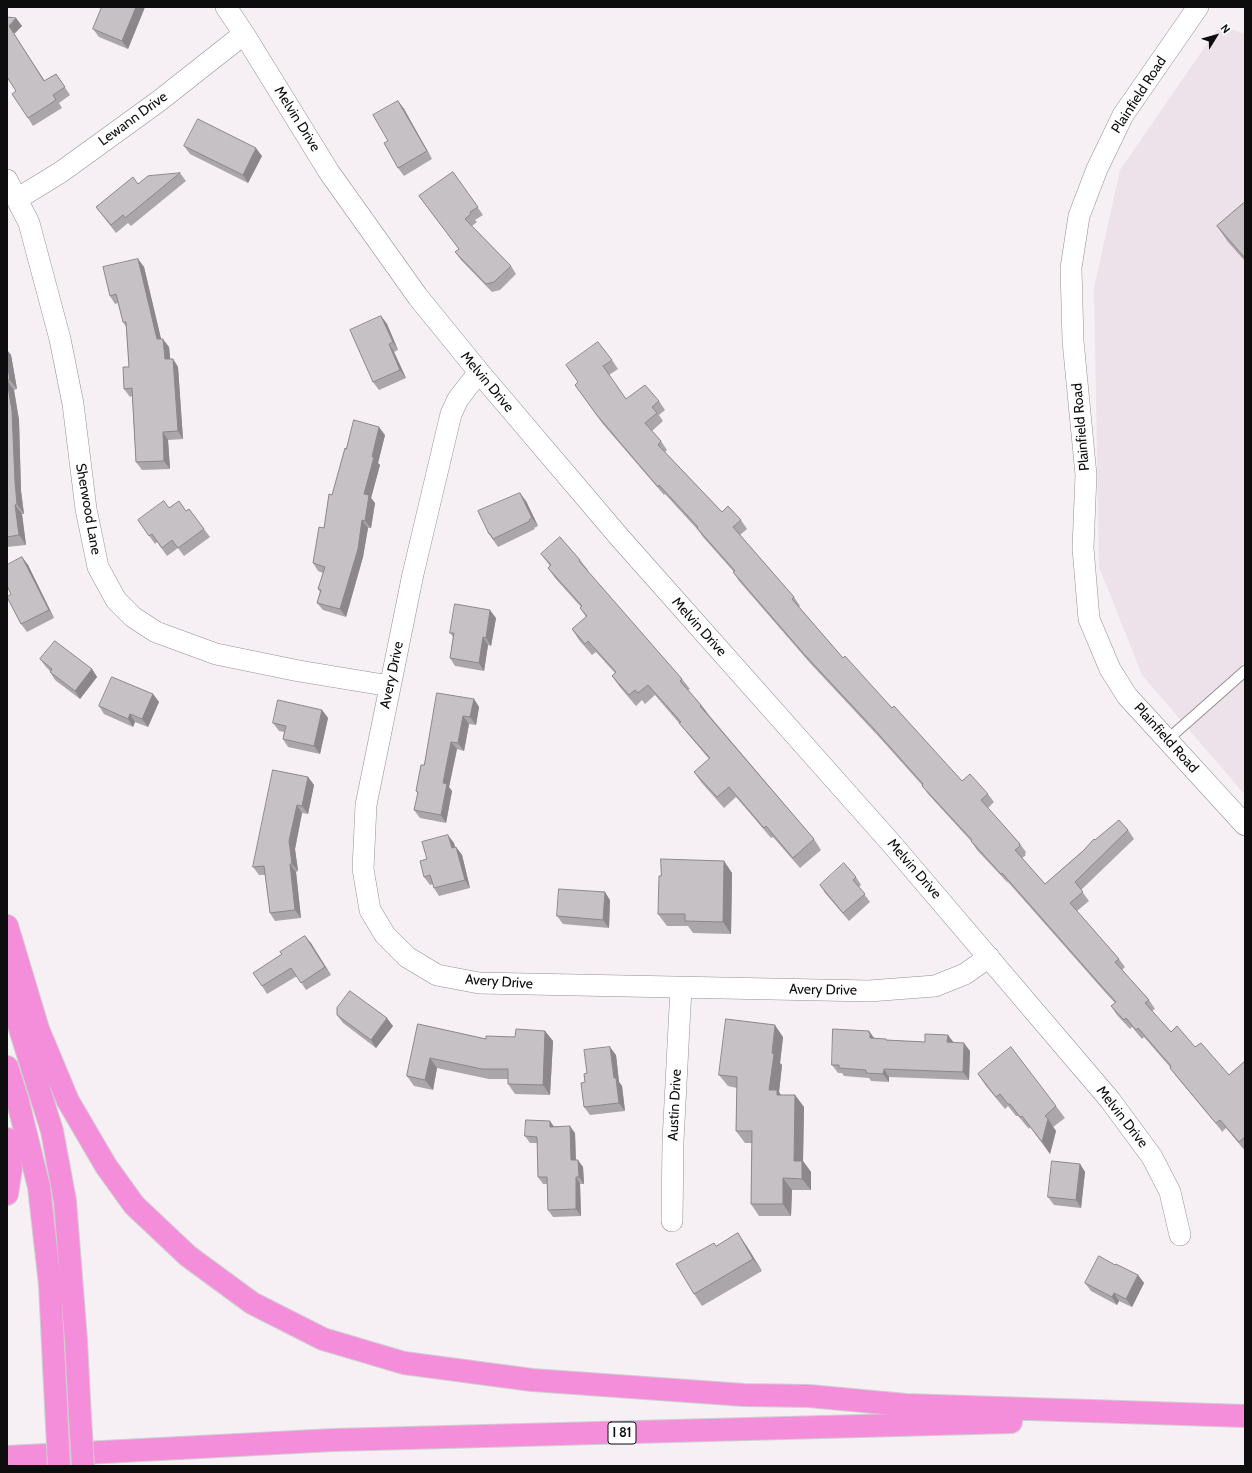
<!DOCTYPE html>
<style>
body{margin:0}
#map{position:relative;width:1252px;height:1473px;overflow:hidden;background:#f6f0f4;font-family:Cabin,sans-serif}
canvas{display:block}
.frame{position:absolute;inset:0;border:8px solid #0e0d0e;pointer-events:none}
.north{position:absolute;left:1196px;top:16px;width:40px;height:40px;-webkit-text-stroke:3px #fff;paint-order:stroke;rotate:53deg;font-size:11px;font-weight:700;line-height:16px;text-align:center;color:#0e0d0e}
.north::after{content:'';display:block;margin:auto;width:14px;height:18px;background:#0e0d0e;clip-path:polygon(50% 0,100% 100%,50% 72%,0 100%)}
</style>
<div id="map">
<canvas width="1252" height="1473"></canvas>
<div class="frame"></div>
<div class="north">N</div>
</div>
<script>
const ctx = document.querySelector('canvas').getContext('2d');
ctx.lineJoin = 'round';
function fill(path, color) { ctx.fillStyle = color; ctx.fill(path, 'evenodd'); }
function strokePath(path, color, width, dash) { ctx.strokeStyle = color; ctx.lineWidth = width; ctx.lineCap = dash ? 'butt' : 'round'; ctx.setLineDash(dash || []); ctx.stroke(path); }
function drawText(font, color, halo, rows, align = 'center') {
  ctx.font = font + ' Cabin,sans-serif'; ctx.lineWidth = 3; ctx.setLineDash([]); ctx.textBaseline = 'middle'; ctx.strokeStyle = halo; ctx.fillStyle = color; for (const [text, x, y, turn = 0] of rows) {
    ctx.save(); ctx.translate(x, y); ctx.rotate((+turn || 0) * Math.PI / 180); ctx.textAlign = isNaN(turn) ? turn : align; if (halo) ctx.strokeText(text, 0, 0); ctx.fillText(text, 0, 0); ctx.restore();
  }
}
fill(new Path2D(`
 M1220,25l25,9v761l-103,-120 -43,-108 -5,-279 26,-118z`), '#ede1ea');
const service = new Path2D(`
 M1167,740l78,-69`);
const minor = new Path2D(`
 M226,7l18,27 85,138 89,125 61,75 142,167 270,304 219,257 42,57 18,35 10,43
 M1198,7l-75,108 -26,54 -18,47 -8,52 2,73 13,134 -3,73 6,71 21,50 17,27 118,129
 M7,180l22,43 31,116 13,65 13,105 12,58 18,33 17,17 23,15 60,22 83,17 91,15
 M17,199l44,-27 98,-71 85,-67
 M479,372l-21,27 -7,15 -38,160 -47,231 -3,64 7,41 15,25 22,22 30,18 42,8 390,8 66,-5 30,-12 24,-17
 M672,1221l1,-80 8,-153`);
const motorway = new Path2D(`
 M7,926l31,103 30,72 38,65 28,39 54,51 64,47 71,36 81,24 128,17 212,15 65,1 97,9 339,11
 M10,969l5,44 37,118 13,70 11,139 4,78
 M7,1067l10,31 22,89 11,98 7,141
 M7,1139l4,29 -4,26
 M7,1457l327,-17 677,-18`);
strokePath(service, '#958f93', 12);
strokePath(minor, '#958f93', 22);
strokePath(motorway, '#cfcfcf', 24);
strokePath(service, '#fff', 10);
strokePath(minor, '#fff', 21);
strokePath(motorway, '#f48edb', 22);
const motorwayBridge = new Path2D(`
 M80,1418l3,48
 M57,1426l2,40`);
strokePath(motorwayBridge, '#cfcfcf', 24, []);
strokePath(motorwayBridge, '#f48edb', 22);
fill(new Path2D(`
 M102,7h43l-17,42 -29,-12 -6,-8z
 M16,18l6,8 -8,8 31,47 11,-7 14,21 -11,8 3,5 -29,18 -5,-8 -12,-27 -9,-14z
 M398,101l6,8 28,50 -28,17 -6,-8 -10,-27z
 M184,146l78,10 -14,27 -58,-29z
 M453,172l30,43 -8,5 2,2 -5,4 39,40 5,8 -16,16 -8,2 -31,-32 -6,-8 4,-3 -40,-53z
 M180,173l6,8 -55,45 -3,-3 -12,10 -14,-18 -6,-8 42,-23z
 M1245,202v59l-17,-19 -11,-16z
 M138,259l6,8 17,72 8,8 1,12h3l5,8 5,72 -15,1 2,29 -28,1 -6,-8 -4,-66 -2,1 -6,-8 5,-22 -3,-40 -3,-5 -5,-19 -3,1 -5,-8z
 M381,316l6,8 11,26 -4,2 12,26 -27,12 -6,-8z
 M7,350l4,5 6,34 -3,1 5,30 2,71 3,23h-2l4,31 -19,2z
 M612,360l6,9 -9,6 17,24 33,2 6,9 -6,5 4,6 -11,10 9,10 6,9 -2,2 57,60 19,8 6,9 -7,6 54,62 6,9 -1,1 44,51 119,123 26,13 6,8 -6,6 32,36 6,8 -1,2 1,1 -4,3 23,26 50,-44 33,-10 6,9 -53,51 8,11 -12,10 42,48 6,8 -3,3 27,30 6,9 -3,2 19,21 24,15 34,28 16,-14v90l-19,-23 -4,4 -1,-2 -45,-54 -6,-8v-1l-26,-30 -2,2 -10,-12 -2,2 -13,-14 -6,-9 4,-3 -11,-12 -96,-109h-1l-30,-32 -6,-9 -43,-47 -6,-9 -42,-47 -70,-75 -71,-82 -6,-9h1l-31,-35 -5,-7 -33,-36 -1,1 -62,-72 -27,-38z
 M385,435l-7,28 2,2 -9,33 4,5 -4,25h-3l-5,29 -17,60 -23,-7 -6,-7 3,-11 -2,-3 5,-16 -5,-2 -5,-8 11,-35 8,-33 14,-46z
 M526,501l12,25 -4,2 1,1 -37,18 -9,-13z
 M169,508l17,3 3,-2 21,28 -26,19 -6,-8 -11,8 -10,-14 -2,2 -17,-24z
 M541,554l39,6 8,10 -1,1 95,108 8,10 -2,1 13,15 8,10 105,124 7,11 -21,18 -27,-31 -2,1 -35,-41 -12,11 -23,-26 -7,-10 15,-13 -22,-26 -8,-10 -24,-28 -10,9 -3,-4 -6,6 -17,-20 -7,-10 3,-3 -19,-21 -4,3 -13,-15 -7,-11 14,-12 -6,-9 1,-1 -26,-29 -7,-10 2,-2z
 M22,557l6,8 26,53 -27,14 -6,-8 -10,-30z
 M496,618l-5,28 -3,-1 -4,26 -29,-5 -5,-8 3,-21 -3,-4z
 M40,659l52,10 5,8 -17,22 -25,-19 -5,-8v-1l-4,-4z
 M153,694l6,8 -11,25 -13,-5 -2,5 -29,-13 -5,-8z
 M474,699l5,8 -3,18 -7,-1 -5,27 -7,-2 -8,38 3,4 -6,32 -26,-5 -6,-8 4,-16 -2,-3 8,-26z
 M322,710l6,8 -8,36 -32,-7 -5,-8 1,-7 -5,-1 -6,-8z
 M308,777l6,8 -6,29 -6,-1 -7,36 3,22 -2,1 5,46 -26,3 -5,-8 -5,-38h-6l-6,-8z
 M454,843l1,4h1l6,8 8,33 -31,8 -5,-8 -1,-4 -3,1 -6,-8 3,-18z
 M724,861l8,12 -1,61 -38,-1 -5,-7h-21l-9,-12 3,-38z
 M856,877l5,8 -2,2 11,15 -21,19 -24,-28 -5,-8z
 M610,900l-1,28 -46,-4 -6,-8z
 M305,936l26,39 -25,15 -9,-14 -30,18 -5,-8 20,-32z
 M337,1015l56,11 -17,22 -33,-25z
 M418,1024l68,15 29,-2 30,-6 8,10 -3,54 -35,-1 -7,-10v-5h-19l-52,-11 -4,22 -19,-4 -7,-10z
 M869,1031l5,7 13,2 38,2 23,-7 5,7 17,9 -1,29 -80,-3v5l-18,-1 -2,-3 -25,-2 -2,-3h-4l-6,-8z
 M783,1037l-3,26 2,2 -3,27 2,3h14l9,12 -1,54 8,11v18h-19l-1,26h-32l-8,-12 1,-61h-7l-9,-12 1,-43 -9,-2 -9,-11z
 M616,1055l3,27 3,4 3,25 -35,4 -6,-8 1,-25 2,-9z
 M978,1074l78,32 9,12 -12,9 3,4 -6,23 -20,-27 -1,2 -11,-13h-2l-8,-10 -3,3 -19,-23z
 M554,1126l21,7 1,27 7,7 1,17h-4l1,32 -28,1 -5,-7 -1,-26h-4l-5,-7 -1,-34h-7l-5,-7z
 M1080,1164l5,8 -4,36 -27,-3 -6,-8z
 M746,1245l16,26 -60,35 -8,-12 22,-48z
 M1115,1265l23,10 6,8 -12,24 -13,-6 -2,4 -26,-14 -6,-8z`), '#aaa6a9');
fill(new Path2D(`
 M136,7h9l-17,42 -6,-8z
 M16,18l6,8 -8,8 36,55 -41,-63z
 M398,101l6,8 28,50 -5,-8z
 M256,148l6,8 -14,27 -5,-8z
 M138,259l6,8 19,80 -6,-8z
 M381,316l6,8 11,26 -5,-8z
 M163,339l6,8 2,20 -6,-8z
 M389,344l5,8 12,26 -6,-8z
 M7,350l4,5 6,34 -7,-9 -3,-18z
 M173,359l5,8 5,72 -5,-8z
 M7,380l7,10 5,30 2,71 3,23 -7,-10 -2,-22z
 M379,427l6,8 -7,28 2,2 -9,33 4,5 -4,25 -6,-7 -1,-27 8,-37z
 M163,432l5,8 2,29 -6,-8z
 M520,493l6,8 12,25 -6,-8z
 M15,505l7,9 4,31 -7,-10z
 M362,520l6,8 -5,29 -17,60 -6,-8z
 M22,557l6,8 26,53 -5,-8z
 M490,610l6,8 -5,28 -5,-8z
 M483,637l5,8 -4,26 -5,-8z
 M92,669l5,8 -17,22 -5,-8z
 M153,694l6,8 -11,25 -6,-8z
 M474,699l5,8 -3,18 -6,-8z
 M701,705l8,10 -9,-9z
 M322,710l6,8 -8,36 -6,-8z
 M130,714l5,8 -2,5 -5,-8z
 M463,716l6,8 -5,27 -6,-8z
 M451,742l6,7 -8,38 3,4 -6,32 -5,-8 2,-32z
 M308,777l6,8 -6,29 -6,-8z
 M297,805l5,8 -7,36 3,22 -6,-7 -3,-23z
 M448,835l6,8 3,13 -5,-8z
 M456,847l6,8 8,33 -5,-8z
 M724,861l8,12 -1,61 -8,-12z
 M290,864l6,8 5,46 -6,-8z
 M605,892l5,8 -1,28 -6,-8z
 M305,936l6,7 20,32 -6,-8z
 M387,1018l6,8 -17,22 -5,-8z
 M775,1025l8,12 -3,26 2,2 -3,27 6,10 -16,-12 3,-37z
 M545,1031l8,10 -3,54 -7,-10z
 M869,1031l7,10 -6,-3z
 M948,1035l6,8 -7,-1z
 M964,1043l6,8 -1,29 -6,-8z
 M610,1047l6,8 3,27 3,4 3,25 -6,-8 -5,-25z
 M430,1058l7,10 -4,22 -8,-10z
 M884,1069l5,8v5l-6,-8z
 M795,1095l9,12 -1,54 8,11v18l-9,-11 -8,-18z
 M1048,1119l8,12 -6,23 -8,-12z
 M550,1121l5,7 -5,-1z
 M570,1126l5,7 1,34 -5,-7z
 M578,1160l5,7 1,17 -5,-7z
 M1080,1164l5,8 -4,36 -5,-8z
 M576,1177l4,7 1,32 -5,-7z
 M783,1178l9,12 -1,26 -8,-12z
 M738,1233l8,12 16,26 -9,-12z
 M1138,1275l6,8 -12,24 -6,-8z
 M1114,1293l5,8 -2,4 -5,-8z`), '#8b878a');
const building = new Path2D(`
 M102,7h34l-14,34 -29,-12z
 M7,17l9,1 -7,8 35,55 12,-7 9,13 -12,8 3,5 -28,18 -16,-24 4,-3 -9,-14z
 M398,101l29,50 -29,17 -14,-25 4,-2 -15,-26z
 M198,119l58,29 -13,27 -59,-29z
 M453,172l25,35 -8,5 1,2 -6,5 46,47 -17,16 -8,2 -31,-32 4,-3 -40,-53z
 M180,173l-55,45 -2,-3 -12,10 -15,-18 37,-30 5,7 10,-8z
 M1245,202v56l-28,-32z
 M138,259l19,80h6l2,20h8l5,72 -15,1 1,29 -28,1 -4,-74 -8,1 -1,-22h6l-3,-45h-3l-7,-28 -6,2 -7,-29z
 M381,316l12,26 -4,2 11,26 -27,12 -23,-52z
 M598,342l14,18 -9,6 23,33 19,-14 14,16 -7,6 5,6 -12,10 16,18 -3,4 64,67 6,-6 13,14 -8,7 61,70 -2,2 51,59 2,-2 47,52 2,-2 68,75 8,-7 18,20 -7,6 39,44 -1,1 1,1 -5,4 30,34 38,-33 11,-12 1,1 24,-20 9,10 -53,52 8,10 -13,11 49,56 -4,3 34,38 -4,3 26,29 6,-6 18,21 6,-4 28,32 16,-14v76l-6,5 -19,-22 -4,3 -2,-2 -44,-53 1,-2 -33,-38 -2,2 -10,-12 -2,2 -13,-14 5,-4 -18,-20 -96,-109 -1,1 -30,-33 1,-1 -50,-54 1,-2 -49,-55 -70,-75 -71,-82 2,-1 -38,-43 1,-1 -39,-42 -1,2 -62,-73 -21,-29 3,-3 -12,-17z
 M7,362l3,18h-3l5,31 3,71 2,22 -2,1 4,30 -12,2z
 M354,420l25,7 -7,30h2l-10,37 5,1 -4,26 -3,-1 -4,29 -18,60 -23,-6 4,-13 -3,-1 7,-22 -12,-4 6,-36 5,1 5,-34 3,1 13,-47 1,1z
 M520,493l12,25 -3,2 1,1 -37,18 -3,-5h-1l-11,-23z
 M164,501l5,7 10,-7 7,10 3,-2 15,20 -26,19 -6,-8 -10,8 -10,-14 -3,2 -11,-16z
 M560,537l20,23 -1,1 103,118 -2,2 21,24 -1,1 114,133 -21,19 -27,-32 -2,2 -35,-41 -12,10 -23,-25 16,-14 -31,-35 2,-1 -33,-37 -10,8 -3,-3 -6,5 -17,-19 4,-4 -28,-31 -3,3 -13,-15 15,-13 -7,-8 2,-2 -34,-38 3,-3 -10,-11z
 M22,557l27,53 -28,14 -14,-27 4,-3 -4,-8v-21z
 M455,604l35,6 -4,28 -3,-1 -4,26 -29,-5 4,-25h-4z
 M55,641l37,28 -17,22 -25,-19 2,-3 -12,-10z
 M112,677l41,17 -11,25 -12,-5 -2,5 -29,-13z
 M437,693l37,6 -4,18 -7,-1 -5,27 -7,-1 -8,41 4,1 -6,31 -27,-5 4,-18 -2,-1 5,-26h3z
 M278,700l44,10 -8,36 -31,-7 3,-13 -13,-3z
 M273,770l35,7 -6,29 -5,-1 -8,36 3,23h-2l5,46 -25,3 -6,-47 -11,1z
 M448,835l4,13 4,-1 9,33 -31,8 -4,-13 -6,2 -4,-16 7,-2 -5,-17z
 M661,859l63,2 -1,61 -38,-1v-7h-27l1,-38h2z
 M844,863l12,14 -3,3 12,14 -22,19 -23,-28z
 M559,889l46,3 -2,28 -46,-4z
 M305,936l20,31 -24,16 -10,-15 -29,18 -9,-13 29,-19 -2,-2z
 M350,991l37,27 -16,22 -34,-25v-7z
 M726,1019l49,6 -3,28 2,1 -5,36h8v5h18l-1,66h8v18l-19,-1v26h-32l1,-73h-16l1,-54 -18,-2z
 M418,1024l68,15v-3l29,1 1,-8 29,2 -2,54 -35,-1v-15h-26l-52,-11 -5,22 -18,-4z
 M833,1029l36,2v2h1v5l16,1v1l39,2v-8l23,1 -1,7 17,1 -1,29 -79,-3 -1,5 -17,-1v-3l-27,-2v-3h-7z
 M610,1047l4,31h2l3,25 -35,4 -3,-24 4,-1 -1,-8 3,-1 -3,-23z
 M1011,1047l45,59 -11,10 3,3 -6,23 -20,-26 -2,1 -10,-13h-2l-8,-10 -4,3 -18,-23z
 M526,1120l24,1v6l20,-1 1,34h7l1,17h-3v32l-28,1 -1,-33h-9l-1,-40 -12,-1z
 M1052,1161l28,3 -4,36 -28,-3z
 M738,1233l15,26 -59,35 -18,-30 38,-21 2,3z
 M1099,1256l16,9 1,-1 22,11 -12,24 -12,-6 -2,4 -27,-14z`);
fill(building, '#c6c1c5');
strokePath(building, '#8b878a', 1);
for (const [x, y, w] of [
 [622,1433,28]
]) { const box = new Path2D(); box.roundRect(x - w / 2, y - 11, w, 22, 3); ctx.fillStyle = '#fff'; ctx.fill(box); strokePath(box, '#0e0d0e', 1); }
drawText('bold 13px', '#0e0d0e', null, [
 ["I 81",622,1433]
]);
drawText('14px', '#0e0d0e', '#fff', [
 ["Plainfield Road",1139,95,-57],
 ["Lewann Drive",133,119,-36],
 ["Melvin Drive",297,119,58],
 ["Melvin Drive",487,382,50],
 ["Plainfield Road",1081,427,-95],
 ["Sherwood Lane",88,509,80],
 ["Melvin Drive",699,627,48],
 ["Avery Drive",392,675,-78],
 ["Plainfield Road",1166,738,48],
 ["Melvin Drive",914,869,49],
 ["Avery Drive",499,982,4],
 ["Avery Drive",823,990,1],
 ["Austin Drive",675,1105,-87],
 ["Melvin Drive",1122,1117,52]
]);
</script>
